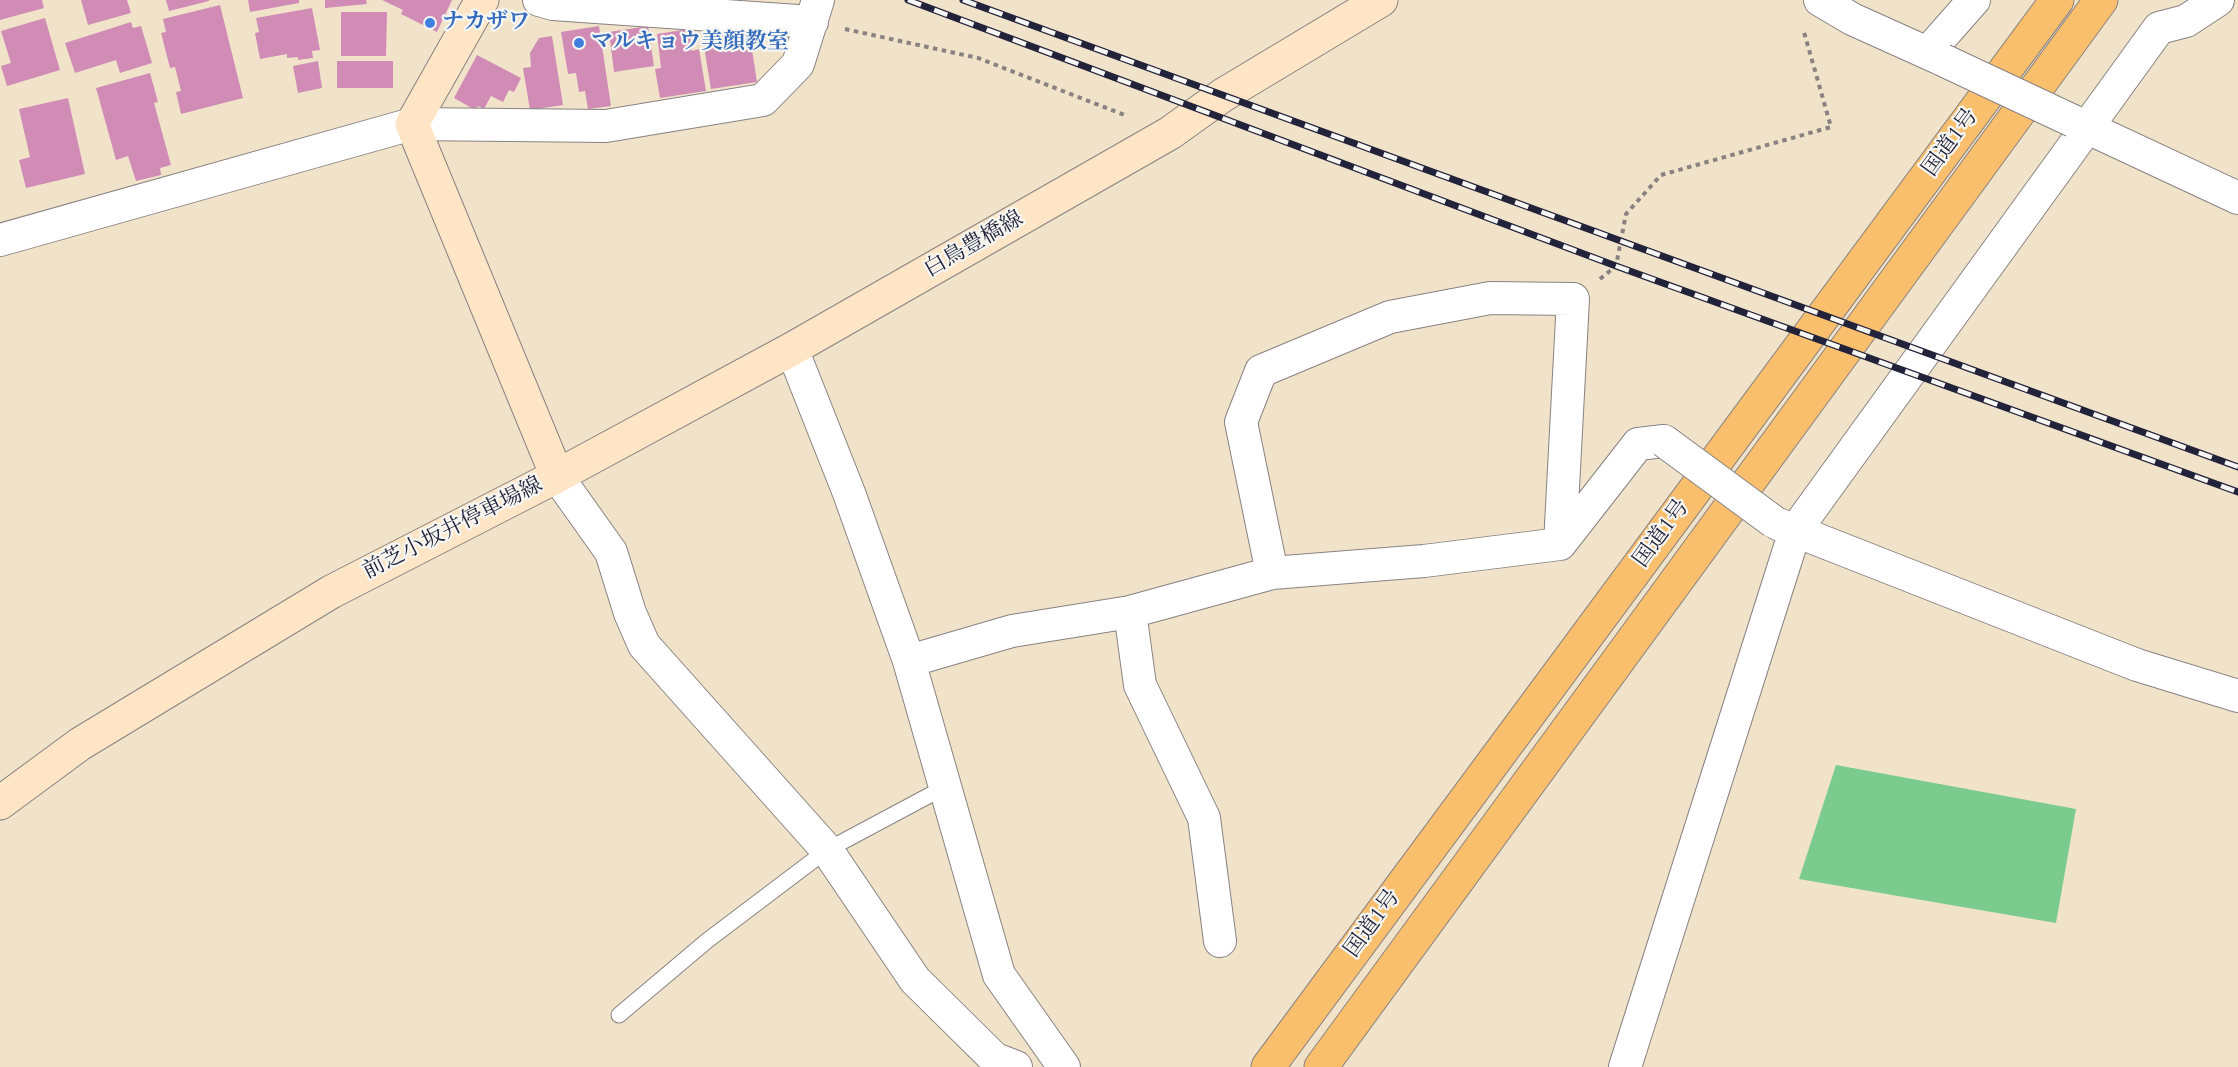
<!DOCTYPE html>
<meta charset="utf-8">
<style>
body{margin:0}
canvas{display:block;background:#f0e3c9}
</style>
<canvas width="2238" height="1067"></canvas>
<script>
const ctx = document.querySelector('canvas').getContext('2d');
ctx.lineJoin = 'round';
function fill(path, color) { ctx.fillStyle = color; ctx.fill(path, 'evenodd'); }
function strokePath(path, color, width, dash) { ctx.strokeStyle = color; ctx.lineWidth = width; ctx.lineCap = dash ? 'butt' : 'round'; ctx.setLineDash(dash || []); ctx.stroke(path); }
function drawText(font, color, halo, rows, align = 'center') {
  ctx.font = font + ' Cardo,"Noto Serif JP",serif'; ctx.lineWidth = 4.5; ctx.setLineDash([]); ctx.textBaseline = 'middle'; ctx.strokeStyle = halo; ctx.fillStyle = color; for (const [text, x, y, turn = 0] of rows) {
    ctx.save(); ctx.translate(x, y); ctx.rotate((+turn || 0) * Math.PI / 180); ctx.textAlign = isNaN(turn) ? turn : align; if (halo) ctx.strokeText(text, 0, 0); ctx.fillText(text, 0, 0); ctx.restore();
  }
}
fill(new Path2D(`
 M1836,765l240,44 -20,114 -257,-44z`), '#7acb8d');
fill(new Path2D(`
 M0,0h42l2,8 -44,12z
 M81,0h46l4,13 -43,12z
 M166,0h43v1l-40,10z
 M248,0h51v3l-49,9z
 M325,0h41l1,4 -42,4z
 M382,0h70l-15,32 -36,-18 2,-4z
 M220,5l23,93 -62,16 -5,-22 5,-1 -6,-24 -5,1 -9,-35 5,-1 -3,-13z
 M312,8l8,42 -8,1 1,7 -15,2v-3l-11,1v-4l-27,5 -5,-26 4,-1 -3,-14z
 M341,12h46l-1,44h-45z
 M45,18l15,52 -53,16 -6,-20 10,-3 -10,-32z
 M131,22l2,6 8,-2 11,37 -32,10 -4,-13 -41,13 -10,-30z
 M599,26l12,80 -23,3 -3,-18 -6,1 -3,-19 -8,1 -7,-42z
 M648,26l6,40 -40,6 -5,-40z
 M689,29l3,22 7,-2 7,42 -46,7 -5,-29 6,-1 -4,-34z
 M745,29l2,15 4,-1 6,39 -46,7 -9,-54z
 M552,36l11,69 -33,5 -7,-42 8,-1 -1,-14 9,-15z
 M477,55l44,23 -7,14 -5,-2 -6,12 -12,-6 -7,13 -6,-3 -3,4 -21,-12z
 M318,61l4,27 -24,5 -5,-27z
 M337,61h56v27h-56z
 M150,73l8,29 -4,1 17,62 -11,3 1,7 -25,6 -8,-25 -12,4 -20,-72z
 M68,98l17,76 -59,14 -7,-28 11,-3 -11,-48z`), '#d18cb6');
const lane = new Path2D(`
 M619,1015l89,-75 119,-90 118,-63`);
const street = new Path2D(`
 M539,0l14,4 259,18
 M1820,0l32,19 91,41
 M1929,51l45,-51
 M2073,121l165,77
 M0,240l412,-116 194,2 157,-26 35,-36 20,-64
 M792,349l57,144 60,168 90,314 65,92
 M557,476l54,76 19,61 14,32 183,205 88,130 80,79 21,8
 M1778,524l359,141 101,31
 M1272,573l-31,-151 20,-51 129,-54 100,-19 83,1 -13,245
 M1130,612l10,73 64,133 16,123
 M909,661l103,-30 118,-19 142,-39 152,-12 136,-17 78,-100 26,-3
 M1625,1067l170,-536 364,-503 27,-7 32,-21`);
const secondary = new Path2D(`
 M482,0l-70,124 145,352
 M0,803l80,-59 251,-152 226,-116 235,-127 378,-216 53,-38 158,-95`);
const highway = new Path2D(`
 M1268,1067l789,-1067
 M1321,1067l780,-1067`);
strokePath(lane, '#898282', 17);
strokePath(street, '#898282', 34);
strokePath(secondary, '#898282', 35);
strokePath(highway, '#898282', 35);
strokePath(new Path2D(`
 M845,29l133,29 149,58
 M1600,279l16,-13 10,-52 35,-39 170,-48 -27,-95`), '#898282', 4, [4.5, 4.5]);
strokePath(lane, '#fff', 15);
strokePath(street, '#fff', 32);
strokePath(secondary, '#fde5c5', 33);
strokePath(highway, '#f9bf6d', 33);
const rail = new Path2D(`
 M908,0l708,266 622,226
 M963,0l1275,467`);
strokePath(rail, '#22223b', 7);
strokePath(rail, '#f6f6f2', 4.5, [14]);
const streetBridge = new Path2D(`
 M1943,60l130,61
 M1664,441l110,81`);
strokePath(streetBridge, '#898282', 34, []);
strokePath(streetBridge, '#fff', 32);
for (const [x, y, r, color] of [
 [430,23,6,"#3f7fe0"],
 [579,43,6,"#3f7fe0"]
]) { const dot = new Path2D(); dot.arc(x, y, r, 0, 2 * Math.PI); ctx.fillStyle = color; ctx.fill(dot); strokePath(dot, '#f6f6f2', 2); }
drawText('bold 22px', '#366cbe', '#f6f6f2', [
 ["ナカザワ",442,23],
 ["マルキョウ美顔教室",591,43]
], 'left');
drawText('22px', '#22223b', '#f6f6f2', [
 ["国道1号",1951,143,-54],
 ["白鳥豊橋線",974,245,-30],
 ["前芝小坂井停車場線",453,529,-27],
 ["国道1号",1662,534,-54],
 ["国道1号",1373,924,-54]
]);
</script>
